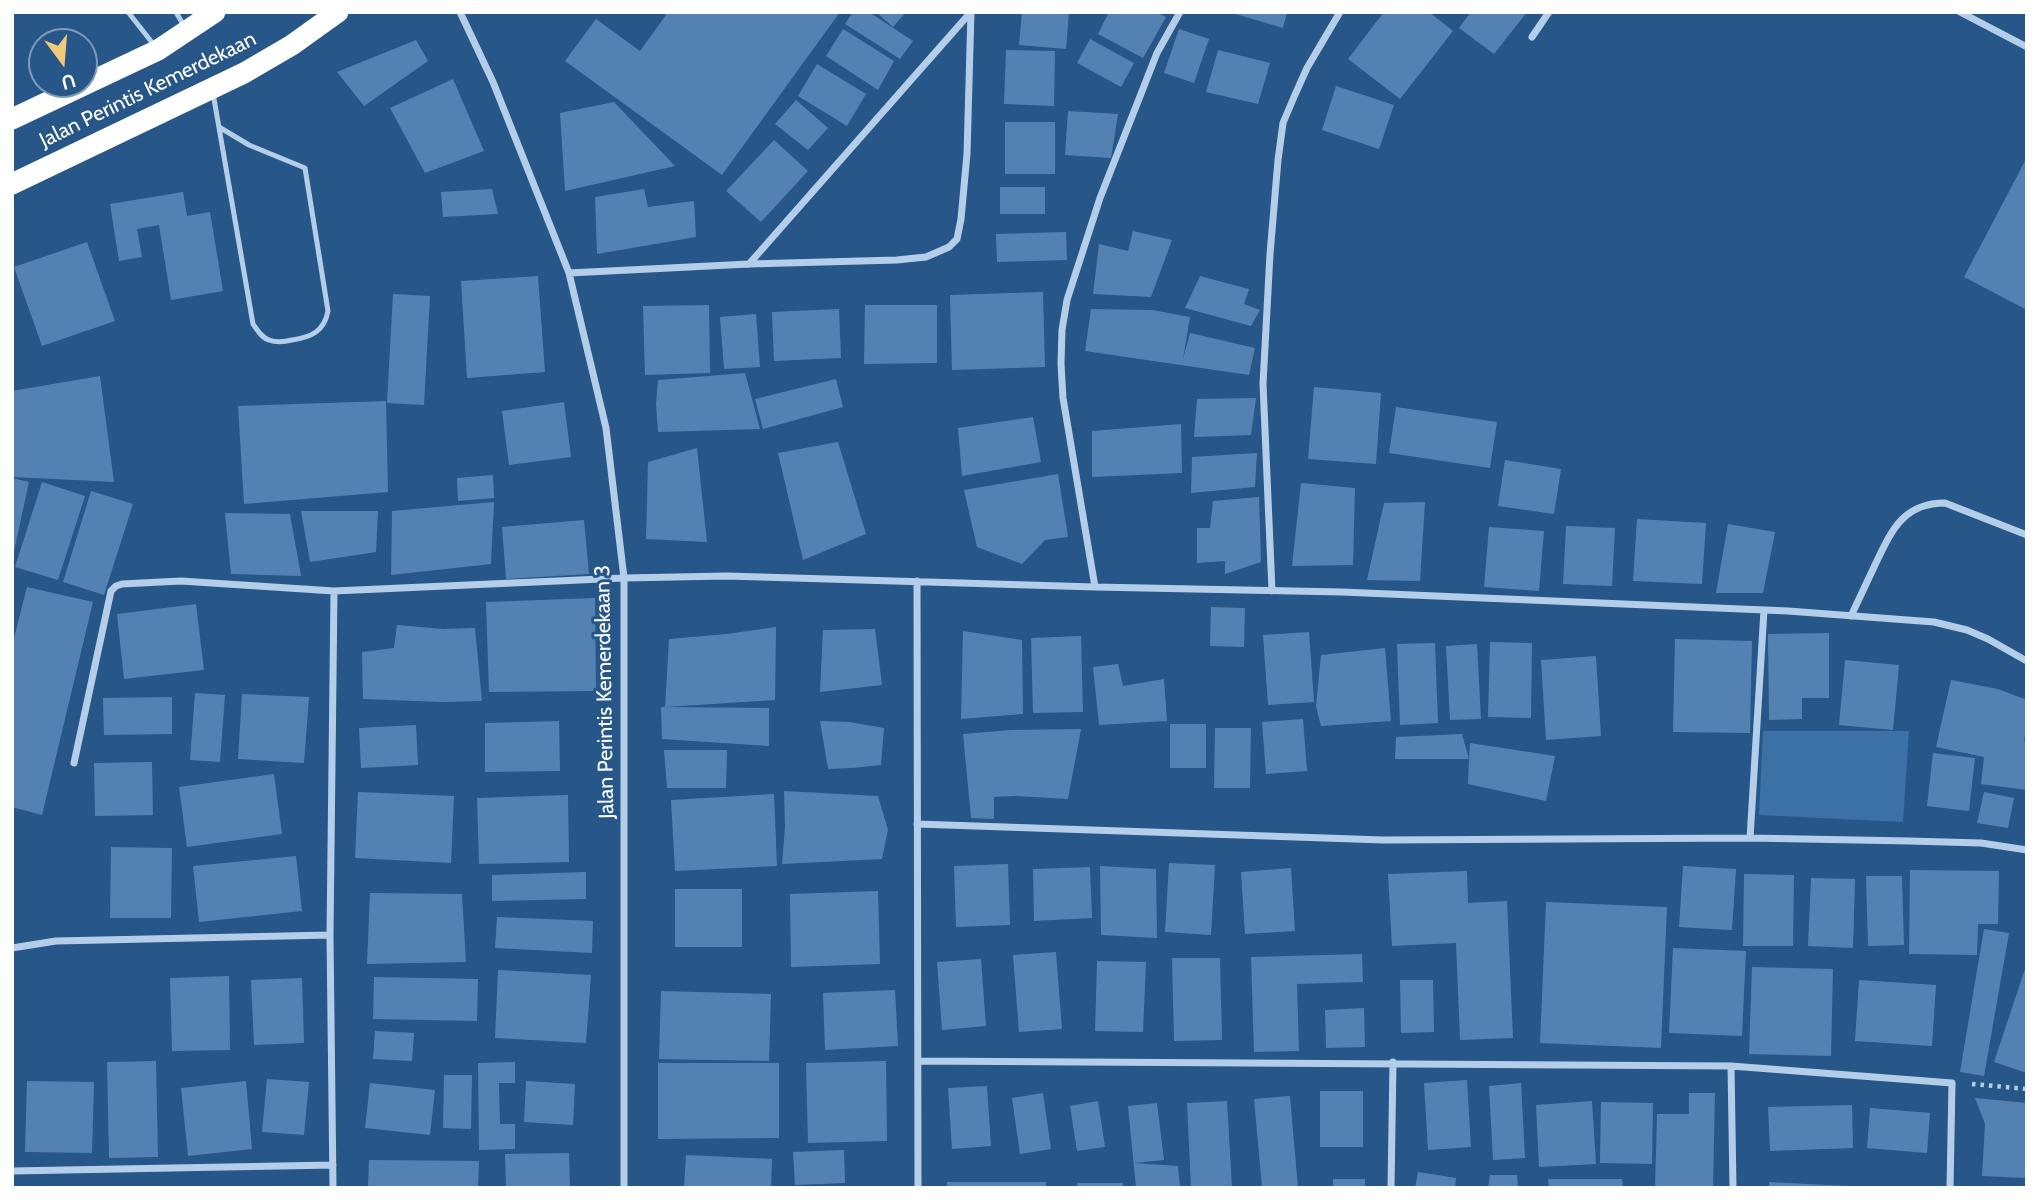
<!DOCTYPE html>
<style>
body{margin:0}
#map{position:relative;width:2039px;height:1200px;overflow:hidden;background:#275689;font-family:Cabin,sans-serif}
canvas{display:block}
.frame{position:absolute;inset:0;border:14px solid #fff;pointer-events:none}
.north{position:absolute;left:28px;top:28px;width:70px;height:70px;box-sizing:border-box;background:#275689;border:2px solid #7d9ab8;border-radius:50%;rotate:164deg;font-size:19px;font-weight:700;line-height:28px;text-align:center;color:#fff}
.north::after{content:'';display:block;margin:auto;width:24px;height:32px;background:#f2c979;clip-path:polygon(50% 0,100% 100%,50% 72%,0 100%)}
</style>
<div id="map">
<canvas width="2039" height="1200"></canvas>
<div class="frame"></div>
<div class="north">U</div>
</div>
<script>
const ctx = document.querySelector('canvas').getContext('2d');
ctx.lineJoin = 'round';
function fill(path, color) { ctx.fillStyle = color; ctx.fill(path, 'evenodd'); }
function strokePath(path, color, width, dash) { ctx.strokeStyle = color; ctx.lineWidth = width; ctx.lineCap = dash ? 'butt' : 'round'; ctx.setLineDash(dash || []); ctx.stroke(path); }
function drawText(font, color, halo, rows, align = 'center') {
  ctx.font = font + ' Cabin,sans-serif'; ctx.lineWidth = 6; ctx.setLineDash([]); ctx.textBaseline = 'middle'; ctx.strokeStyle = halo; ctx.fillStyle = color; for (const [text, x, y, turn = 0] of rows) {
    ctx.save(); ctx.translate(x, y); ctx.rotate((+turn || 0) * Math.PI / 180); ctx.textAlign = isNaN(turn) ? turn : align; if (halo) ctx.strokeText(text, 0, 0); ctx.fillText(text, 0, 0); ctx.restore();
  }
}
fill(new Path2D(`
 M1763,731h146l-6,91 -144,-7z`), '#3b71a5');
fill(new Path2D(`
 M662,12h178l-118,163 -157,-114 31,-42 44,32 26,-36z
 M853,12h16l44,29 -13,18 -55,-35z
 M876,12h30l-13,15z
 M1022,12h47l-3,37 -47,-4z
 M1109,12h47l10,5 -23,41 -45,-24z
 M1229,12h58l-4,16z
 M1384,12h45l24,19 -53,68 -52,-40z
 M1471,12h56l-33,42 -35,-26z
 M843,29l51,32 -16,29 -52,-34z
 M1179,29l30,10 -15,44 -30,-10z
 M1090,39l44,24 -13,24 -44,-24z
 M416,40l12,21 -64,45 -27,-34z
 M1006,50l49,1 -1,55 -50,-2z
 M1218,50l52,13 -12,41 -52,-12z
 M817,64l49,30 -19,32 -49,-30z
 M453,79l31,72 -59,22 -35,-65z
 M1336,86l58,19 -15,44 -57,-19z
 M796,100l32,28 -20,22 -33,-26z
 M614,102l61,64 -110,25 -5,-78z
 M1068,111l50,3 -7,44 -46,-3z
 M1005,122h50v52h-50z
 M774,140l34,31 -47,51 -35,-31z
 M2025,161l2,1v148l-63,-33z
 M1000,187h45v27h-45z
 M492,189l6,25 -55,3 -2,-25z
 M644,189l4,18 46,-6 2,36 -99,17 -2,-57z
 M183,192l4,24 23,-4 13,79 -52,9 -12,-75 -22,4 5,28 -23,4 -9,-57z
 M1133,231l39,9 -21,57 -58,-3 6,-50 29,7z
 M1066,232l1,28 -70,2 -1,-28z
 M87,242l28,79 -73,25 -28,-79z
 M538,276l7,96 -78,6 -6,-97z
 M1200,276l49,13 -5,15 16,6 -9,16 -66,-18z
 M1043,292l2,75 -93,3 -2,-75z
 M393,294l37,2 -6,109 -37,-2z
 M709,305l1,68 -65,2 -2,-69z
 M865,305h72v58l-73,1z
 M839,309l2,49 -67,3 -2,-49z
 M1091,309l61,1 38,7 -7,42 7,-26 65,15 -6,27 -164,-24z
 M756,314l4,53 -36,2 -4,-52z
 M745,373l15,56 -102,3 -2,-28 2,-24z
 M100,376l14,106 -101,-5 -1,-86z
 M836,379l7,28 -80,22 -8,-30z
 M1314,387l67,6 -5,71 -68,-5z
 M1256,398l-5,37 -57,2 3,-38z
 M386,401l2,91 -144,12 -6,-98z
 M564,402l7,55 -62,8 -7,-54z
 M1396,407l101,15 -7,46 -101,-15z
 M1033,417l8,45 -79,14 -4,-48z
 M1181,424l1,49 -90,4v-46z
 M838,442l28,92 -63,26 -25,-107z
 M697,448l10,94 -61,-3 2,-77z
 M1257,453l-2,34 -64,6 1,-36z
 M1505,460l56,9 -7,45 -56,-8z
 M1058,474l10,63 -23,3 -23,24 -45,-17 -13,-57z
 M493,475l1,23 -36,3 -1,-23z
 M12,478l17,4 -16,74h-1z
 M42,482l43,14 -27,84 -43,-13z
 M1301,483l54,5 -2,77 -61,1z
 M91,491l42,13 -29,91 -41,-13z
 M1259,497l2,65 -36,12v-13l-28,2v-35h13l3,-27z
 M494,502l-3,62 -100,11 1,-64z
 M1425,502l-5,79 -53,-1 17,-77z
 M301,511h77l-2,41 -66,10z
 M225,513l65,1 11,62 -70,-2z
 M1637,519l69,4 -4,61 -69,-3z
 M584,520l5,54 -83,5 -4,-52z
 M1728,524l47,8 -12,61h-47z
 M1566,526l49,2 -3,58 -49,-2z
 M1489,527l55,4 -5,60 -55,-4z
 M27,587l66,15 -51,213 -30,-8v-161z
 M595,598l1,93 -107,1 -3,-90z
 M196,604l8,66 -80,9 -7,-65z
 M1211,607l34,1 -1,39 -34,-1z
 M397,625l46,4 32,-1 7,73 -39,1 -80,-3 -1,-47 32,-4z
 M776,627l-1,73 -110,7 4,-68 58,-5z
 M875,629l7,56 -62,7 3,-62z
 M963,631l59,9 1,74 -62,5z
 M1309,632l5,70 -46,3 -5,-70z
 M1829,633v65h-27v21l-33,1 -1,-86z
 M1081,636l2,76 -50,1 -2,-75z
 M1675,639l77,2 -2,92 -77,-1z
 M1490,642l42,1 -1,75 -43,-1z
 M1435,643l3,80 -38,2 -3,-81z
 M1477,644l4,75 -31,1 -4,-74z
 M1385,648l6,73 -70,5 -5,-20 5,-51z
 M1596,656l5,80 -55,4 -5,-80z
 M1845,660l54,5 -6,65 -54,-5z
 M1118,664l5,22 41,-7 3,42 -68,4 -6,-58z
 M1951,680l47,9 29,11v22l-3,19h3v49l-46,-6 3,-27 -48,-10z
 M195,693l30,2 -5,67 -30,-2z
 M242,694l67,3 -5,66 -66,-4z
 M172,697v37l-68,1 -1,-37z
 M661,707l108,1v38l-107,-7z
 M1303,719l4,52 -41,3 -4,-52z
 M559,721l1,50 -75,1v-49z
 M820,721l29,1 35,6 -3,37 -29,3 -24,1z
 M1170,724h36v44h-36z
 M416,725l2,40 -57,3 -2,-40z
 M1215,728h36l-1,60h-36z
 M1081,729l-13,70 -53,-3 -21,1v22l-23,-1 -8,-84 48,-4z
 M1462,734l7,25 1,-16 85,13 -9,45 -78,-17 1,-25h-74l1,-22z
 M664,750h63l-1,38h-59z
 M1933,753l42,5 -6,53 -42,-5z
 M152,762l1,53 -58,1 -1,-53z
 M274,774l8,60 -95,13 -8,-60z
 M784,791l94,5 10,34 -6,29 -100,5 3,-37z
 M358,792l96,4 -3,67 -96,-5z
 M1984,792l30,6 -6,30 -31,-5z
 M774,794l3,72 -102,5 -4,-71z
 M568,795l1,67 -90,2 -2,-66z
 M111,847l61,1 -1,70h-61z
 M296,856l6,55 -103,11 -6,-56z
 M1169,863l46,2 -4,70 -46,-3z
 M1008,864l2,61 -54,2 -2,-61z
 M1100,866l56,3 1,69 -56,-3z
 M1683,866l53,3 -4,61 -53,-3z
 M1090,867l2,51 -58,3 -1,-52z
 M1291,868l4,63 -50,3 -4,-62z
 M1910,870l89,1 -1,53h-20l-1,31 -68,-1z
 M1467,871l1,32 39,-2 6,137 -53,2 -4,-97 -64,3 -4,-72z
 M586,872v27l-94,2v-26z
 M1744,874l50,1 -1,71h-50z
 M1866,876h36l2,69 -36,1z
 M1811,878l44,1 -2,69 -45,-2z
 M675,889h67v58h-67z
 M878,891l2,73 -89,3 -1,-73z
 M370,893l92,1 4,68 -99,2z
 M1546,902l121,5 -6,141 -121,-5z
 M497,917l96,4 -1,32 -97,-5z
 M1984,929l25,4 -25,143 -24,-4z
 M1673,948l73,3 -4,85 -73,-3z
 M1056,952l6,77 -43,3 -6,-77z
 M1362,954l1,28 -66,2 2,67 -45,1 -3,-95z
 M1172,958h48l2,82 -48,1z
 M981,959l5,67 -44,4 -5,-68z
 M1097,961l49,1 -3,70 -48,-1z
 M2026,966h1v107l-33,-11z
 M1752,967l81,2 -2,87 -82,-2z
 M498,970l93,5 -5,68 -91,-5z
 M229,976l1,74 -58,1 -2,-73z
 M374,977l104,2 -1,42 -104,-2z
 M302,978l2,65 -50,2 -3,-65z
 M1400,980h33l1,52 -33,1z
 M1859,980l77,5 -4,61 -77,-5z
 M895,990l3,56 -73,4 -2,-57z
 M661,991l110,3 -2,67 -110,-2z
 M1364,1008l1,39 -39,1 -1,-38z
 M375,1031l39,2 -2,28 -39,-2z
 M156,1061l2,96 -49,1 -2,-96z
 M886,1061l1,80 -79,2 -2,-80z
 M515,1062v21h-16l1,41h15v25l-36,1 -1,-87z
 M658,1063h121v75l-121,1z
 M444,1075h28l-1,54 -28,-1z
 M267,1079l42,3 -5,53 -42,-3z
 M1467,1080l4,67 -43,3 -4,-67z
 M27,1081l67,1 -2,71 -67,-1z
 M246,1081l6,68 -64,7 -7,-68z
 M526,1081l49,3 -2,41 -49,-3z
 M370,1083l65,7 -5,45 -65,-7z
 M1521,1083l4,75 -32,2 -4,-74z
 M987,1086l4,60 -39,3 -4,-61z
 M1320,1091h43v56h-43z
 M1043,1093l8,56 -31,5 -8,-56z
 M1689,1093h26l-2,95h-58l2,-74h32z
 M1290,1096l8,92h-36l-8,-89z
 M1975,1098l52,5v75l-45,-2 3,-52z
 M1098,1101l7,46 -28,4 -7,-45z
 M1227,1101l5,87h-41l-4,-85z
 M1592,1101l4,63 -57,3 -3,-62z
 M1601,1102l52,1 -1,61 -52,-1z
 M1157,1103l7,57 -30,3 44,3 2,22h-44l-8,-82z
 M1852,1105l1,43 -83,3 -2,-44z
 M1870,1108l60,5 -3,40 -60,-5z
 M844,1150l1,33 -50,2 -2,-33z
 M569,1153l1,35h-64l-1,-34z
 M686,1155l86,4 -1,29h-87z
 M369,1160l110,1 -1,27h-110z
 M1418,1172l38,6 -1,10h-40z
 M1490,1175h27l1,13h-30z
 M1333,1179h32v9h-32z
 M1548,1179h74l1,9h-74z
 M947,1182h99v6h-99z
 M1769,1182l80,4v2h-80z
 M1077,1183h46v5h-46z`), '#5382b2');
strokePath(new Path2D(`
 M1972,1084l55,5`), '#b4cee9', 4.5, [3.5, 5]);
strokePath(new Path2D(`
 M128,12l26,33
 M176,12l9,16
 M213,93l40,231c4,6 9,14 16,16 8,3 15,2 23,0 19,-3 32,-8 36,-29l-23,-143 -56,-23 -30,-18`), '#b4cee9', 5);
strokePath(new Path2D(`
 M460,12l33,70 76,191 37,155 18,150v610
 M1960,12l67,35
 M1532,37l17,-25
 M749,264l221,-251
 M569,273l180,-9 148,-4 29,-3 23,-10 8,-8 4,-20 6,-65 4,-142
 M917,581l1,607
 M1095,587l-32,-189 -2,-34 1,-34 5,-30 33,-102 57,-145 23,-41
 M1272,591l-9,-207 7,-130 8,-94 5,-37 11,-26 13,-29 33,-56
 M1851,616c8,-17 16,-34 24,-51 16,-33 27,-62 70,-62l82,32
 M74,763l37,-172 5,-5 6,-2 59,-3 153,10 290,-13 103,-2 368,11 247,5 446,19 146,11 33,8 21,9 37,21
 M917,824l466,16 367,-2 159,3 72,2 46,7
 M1750,838l14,-228
 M12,948l44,-7 274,-6
 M918,1061l813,5 221,17 -2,105
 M1731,1066l2,122
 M12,1171l321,-6
 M333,1188l-3,-253 4,-344
 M1391,1188l2,-126`), '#b4cee9', 7);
strokePath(new Path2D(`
 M12,119l146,-69 57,-38
 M12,184l232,-111 48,-28 46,-33`), '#fff', 21);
drawText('21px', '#fff', '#275689', [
 ["Jalan Perintis Kemerdekaan",148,90,-26],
 ["Jalan Perintis Kemerdekaan 3",605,692,-91]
]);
</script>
